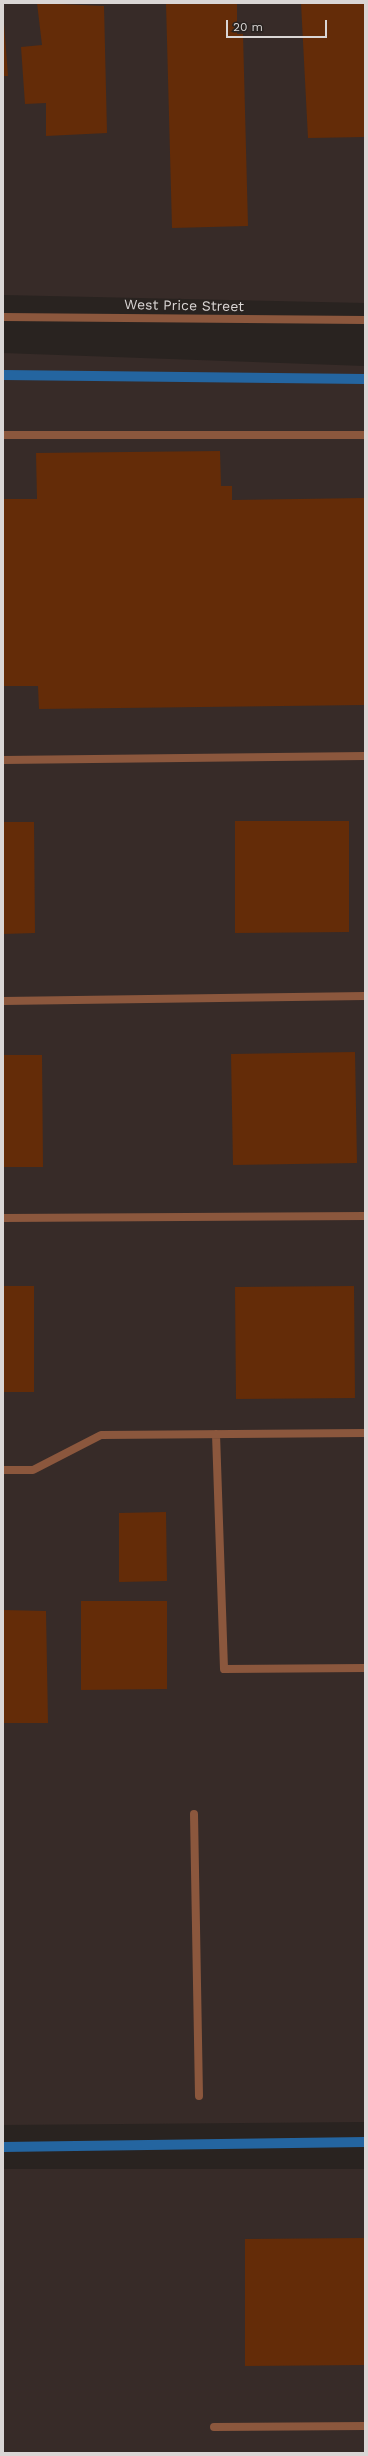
<!DOCTYPE html>
<style>
body{margin:0}
#map{position:relative;width:368px;height:2456px;overflow:hidden;background:#292320;font-family:"Work Sans",sans-serif}
canvas{display:block}
.frame{position:absolute;inset:0;border:4px solid #dad6d5;pointer-events:none}
.scale{position:absolute;left:226px;top:20px;width:101px;height:18px;box-sizing:border-box;border:2px solid #dad6d5;border-top:0;padding-left:5px;font-size:12px;line-height:14px;white-space:nowrap;color:#dad6d5;-webkit-text-stroke:3px #292320;paint-order:stroke}
</style>
<div id="map">
<canvas width="368" height="2456"></canvas>
<div class="frame"></div>
<div class="scale">20 m</div>
</div>
<script>
const ctx = document.querySelector('canvas').getContext('2d');
ctx.lineJoin = 'round';
function fill(path, color) { ctx.fillStyle = color; ctx.fill(path, 'evenodd'); }
function strokePath(path, color, width, dash) { ctx.strokeStyle = color; ctx.lineWidth = width; ctx.lineCap = dash ? 'butt' : 'round'; ctx.setLineDash(dash || []); ctx.stroke(path); }
function drawText(font, color, halo, rows, align = 'center') {
  ctx.font = font + ' "Work Sans",sans-serif'; ctx.lineWidth = 3; ctx.setLineDash([]); ctx.textBaseline = 'middle'; ctx.strokeStyle = halo; ctx.fillStyle = color; for (const [text, x, y, turn = 0] of rows) {
    ctx.save(); ctx.translate(x, y); ctx.rotate((+turn || 0) * Math.PI / 180); ctx.textAlign = isNaN(turn) ? turn : align; if (halo) ctx.strokeText(text, 0, 0); ctx.fillText(text, 0, 0); ctx.restore();
  }
}
fill(new Path2D(`
 M3,3h362v300l-362,-8z
 M3,353l362,13v1756l-362,3z
 M3,2169h362v284h-362z`), '#372b28');
strokePath(new Path2D(`
 M3,375l362,4
 M3,2147l362,-5`), '#2465a0', 10);
fill(new Path2D(`
 M37,3l67,3 3,127 -61,3v-33l-21,1 -4,-57 21,-2z
 M166,3h71v31h6l5,192 -76,2z
 M301,3h64v134l-57,1z
 M3,10l5,66h-5z
 M220,451l1,35h11v14l133,-2v207l-326,4 -1,-23h-35v-187h34l-1,-46z
 M235,821h114v111l-114,1z
 M3,822h31l1,111 -32,1z
 M355,1052l2,111 -124,2 -2,-111z
 M3,1055h39l1,112h-40z
 M3,1286h31v106h-31z
 M354,1286l1,112 -119,1 -1,-112z
 M166,1512l1,69 -48,1v-69z
 M81,1601h86v88l-86,1z
 M3,1610l43,1 2,112h-45z
 M365,2238v127l-120,1v-127z`), '#642c08');
strokePath(new Path2D(`
 M3,435h362
 M3,760l362,-4
 M3,1001l362,-5
 M3,1218l362,-2
 M216,1434l8,235 141,-1
 M3,1470h30l68,-35 264,-2
 M194,1814l5,282
 M214,2427l151,-1`), '#8b573d', 8);
strokePath(new Path2D(`
 M3,317l362,3`), '#8b573d', 8);
drawText('14px', '#dad6d5', '#292320', [
 ["West Price Street",184,306,1]
]);
</script>
